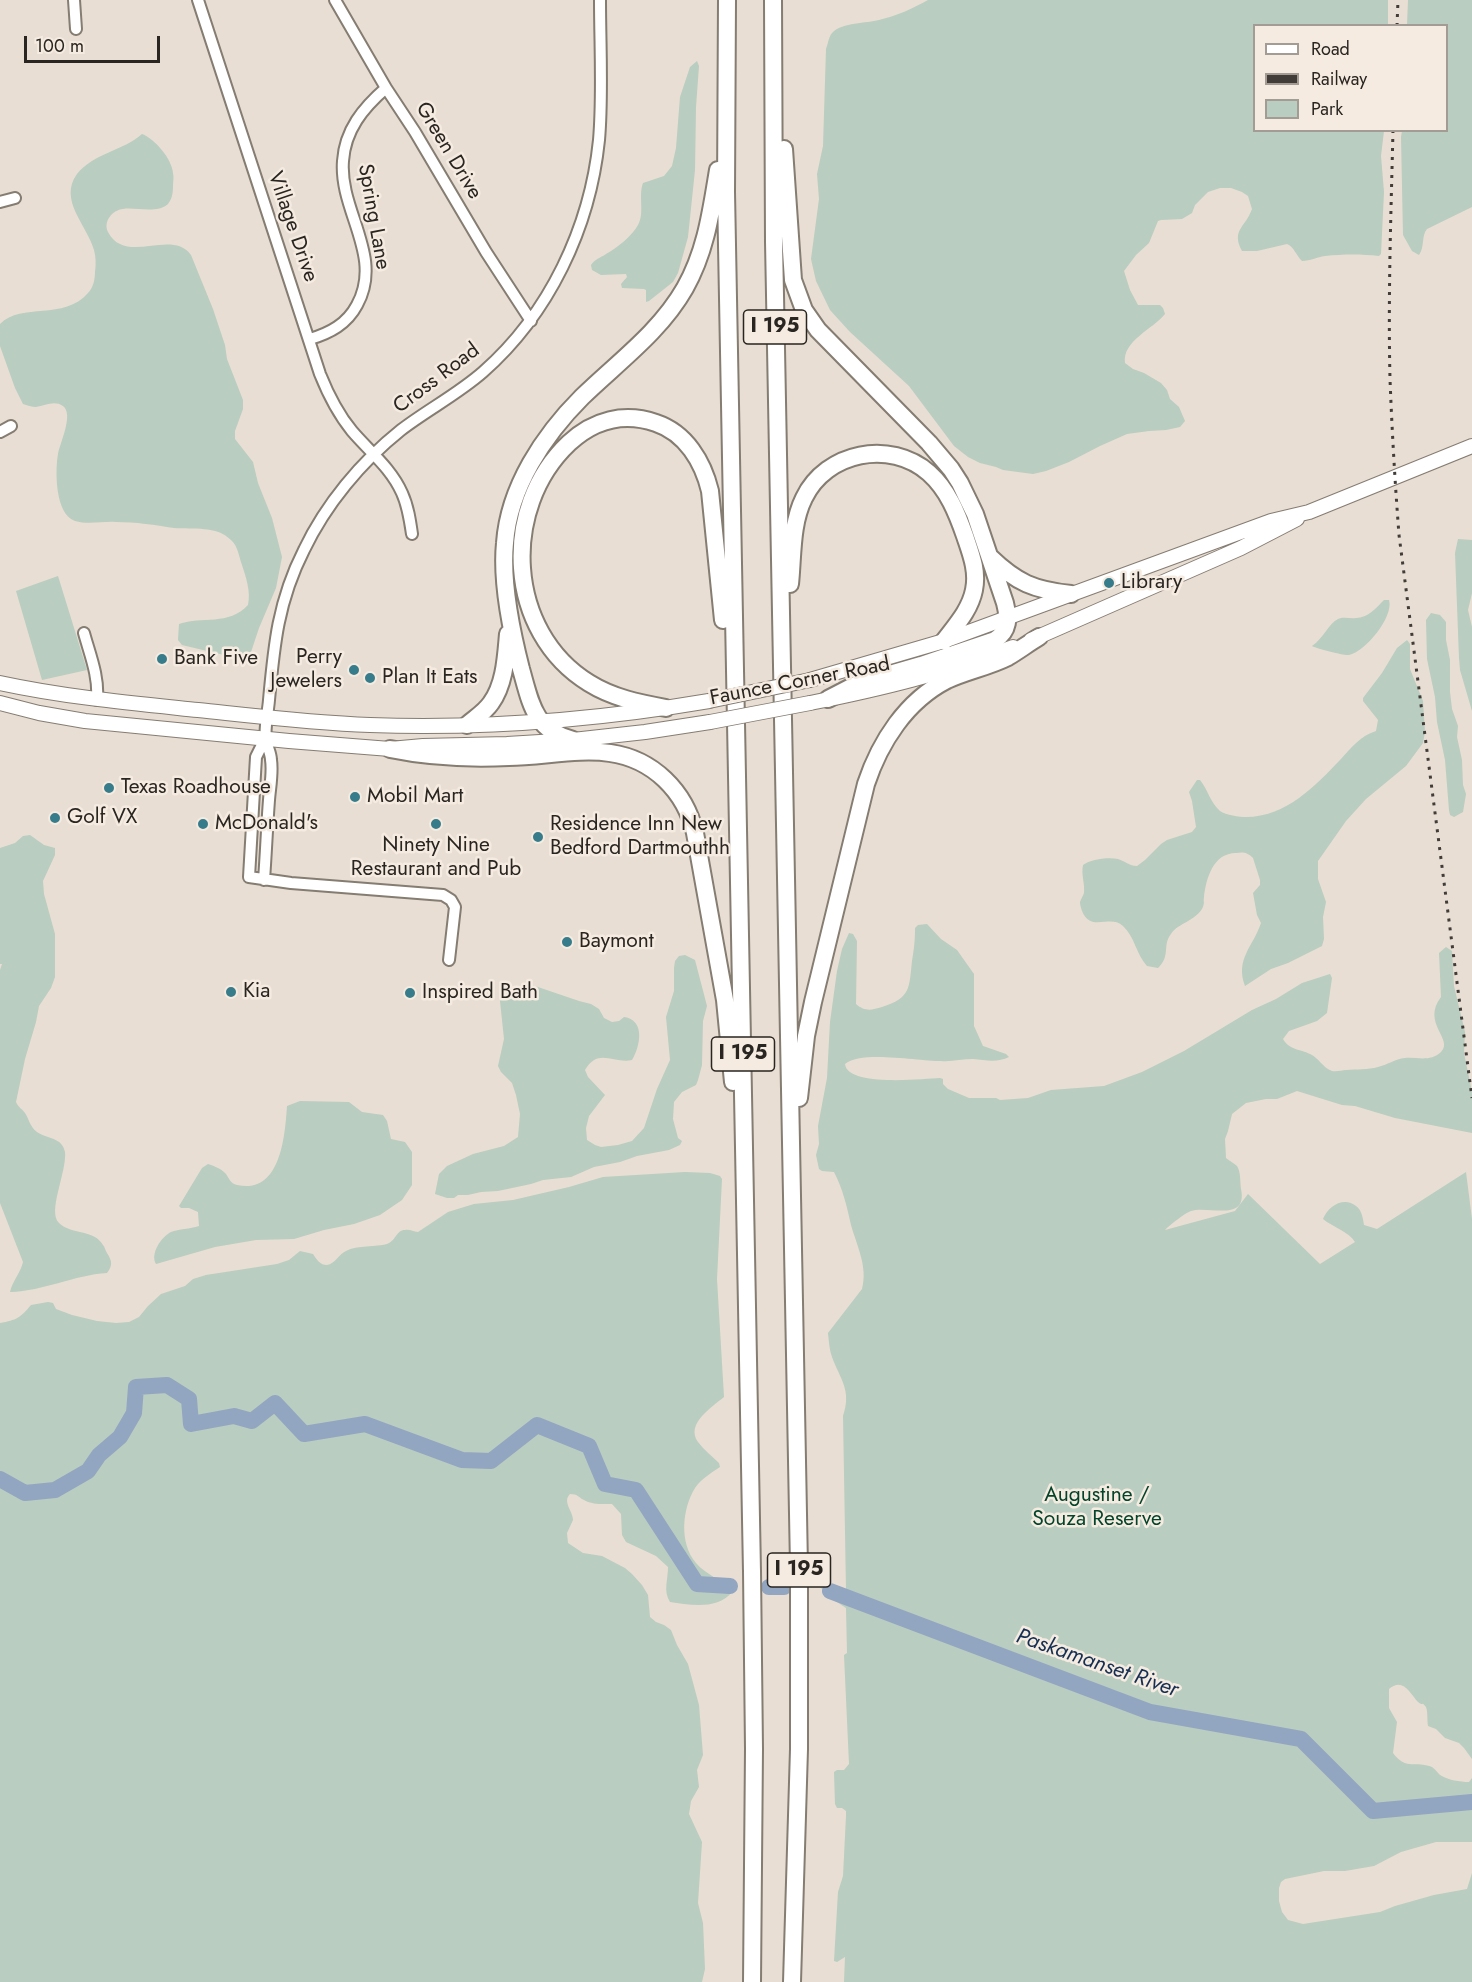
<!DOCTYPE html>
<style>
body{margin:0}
#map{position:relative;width:1472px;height:1982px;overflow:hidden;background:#e8ded3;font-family:Jost,sans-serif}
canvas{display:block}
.legend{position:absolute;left:1253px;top:24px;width:195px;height:108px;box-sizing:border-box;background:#f5ebe0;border:2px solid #a39c94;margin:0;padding:8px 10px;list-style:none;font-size:18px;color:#292521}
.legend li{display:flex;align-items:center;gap:12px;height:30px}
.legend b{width:30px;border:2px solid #a39c94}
.scale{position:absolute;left:24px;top:36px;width:136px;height:27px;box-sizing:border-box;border:3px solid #292521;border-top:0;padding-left:8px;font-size:18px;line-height:21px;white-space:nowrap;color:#292521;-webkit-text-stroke:4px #f5ebe0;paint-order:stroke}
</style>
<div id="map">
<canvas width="1472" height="1982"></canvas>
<ul class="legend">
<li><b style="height:8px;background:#fff"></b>Road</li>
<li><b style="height:8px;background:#413c38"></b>Railway</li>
<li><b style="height:16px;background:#b9cdc1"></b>Park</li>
</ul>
<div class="scale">100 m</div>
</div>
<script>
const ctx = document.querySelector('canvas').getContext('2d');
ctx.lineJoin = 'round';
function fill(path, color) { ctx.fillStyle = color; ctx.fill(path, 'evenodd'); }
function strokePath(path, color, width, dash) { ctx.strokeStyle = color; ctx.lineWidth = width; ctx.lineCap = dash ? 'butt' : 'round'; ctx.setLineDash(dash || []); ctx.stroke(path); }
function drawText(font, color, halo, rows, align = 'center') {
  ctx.font = font + ' Jost,sans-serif'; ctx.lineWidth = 5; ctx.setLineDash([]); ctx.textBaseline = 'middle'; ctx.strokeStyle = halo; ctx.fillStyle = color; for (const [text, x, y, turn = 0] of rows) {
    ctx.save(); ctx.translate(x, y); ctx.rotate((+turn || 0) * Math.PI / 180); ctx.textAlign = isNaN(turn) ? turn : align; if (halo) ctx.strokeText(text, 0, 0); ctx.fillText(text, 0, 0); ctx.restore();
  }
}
fill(new Path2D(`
 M928,0h460v25l-134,1v104l130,1 -3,25 3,36 -3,62 -2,2c-17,-2 -36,-2 -54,0 -8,1 -15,5 -23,5 -6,-6 -8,-14 -15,-17l-30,7h-15c-11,-21 3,-23 10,-42l-4,-13 -6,-4 -11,-4h-11l-12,4 -13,13 -3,8 -10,6 -21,1 -3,1 -9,22 -13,12 -12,16 6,19 8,15h22l3,3 2,6c-12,15 -43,27 -40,49l8,6 11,4 17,10 6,7 3,9 9,8 6,14 -5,6 -14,3 -17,1 -22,3 -27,12 -31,16 -23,9 -13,3 -30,-4 -7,-3 -16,-4 -12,-6 -14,-11 -45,-60 -59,-54 -20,-22 -14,-29 -5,-22 8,-60 -2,-25 6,-28 3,-97c2,-5 3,-14 7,-17 9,-9 34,-9 46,-12 17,-4 33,-11 49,-20z
 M1408,0h64v207l-45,22c-6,7 -2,18 -8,26l-7,-4 -9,-16 -2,-98 1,-6 44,-1v-104l-39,-1z
 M697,61l2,5 -3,41 -1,63 -7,67 -10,36 -5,9 -24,19 -3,1v-12l-2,-1 -22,-1 -1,-4 6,-7 -1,-3 -25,1 -9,-5 -1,-5c4,-6 9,-7 15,-11 11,-6 26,-18 32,-29 7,-12 0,-29 5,-42l21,-7 8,-10 4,-18 4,-51 10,-30z
 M142,134c13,5 30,25 31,39 1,4 0,9 0,13 0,7 -1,13 -5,18 -11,10 -32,3 -45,5 -11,1 -20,13 -15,23 18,34 63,-4 83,23l22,54 12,36 2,14 16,41v9l-8,22v8l18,23 5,21 14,35 10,39 -6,31 -17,40 -9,27 -5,5 -63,-15 -4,-5 1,-16c23,-8 50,2 69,-19 3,-13 -2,-28 -6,-40 -3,-8 -4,-19 -11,-25 -15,-15 -37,-10 -57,-12 -19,-3 -38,-6 -58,-6 -13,-1 -28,3 -41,-1 -20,-7 -20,-50 -17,-67 2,-11 16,-40 5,-48 -9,-6 -18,0 -27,1 -4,0 -9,-2 -13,-3l-8,-16 -15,-42v-22c22,-22 64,-3 88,-31 5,-5 7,-13 7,-21 1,-7 1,-15 -1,-22 -7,-25 -36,-50 -17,-76 17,-21 46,-23 65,-40z
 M1458,539l14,1v53l-4,17 4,17v84l-12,-41 -1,-12 -4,-105z
 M58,576l29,94 -45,10 -26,-89z
 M1384,600h5c5,17 -24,52 -40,55 -4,1 -34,-7 -37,-9 12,-8 16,-22 26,-27 6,-3 12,0 18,-1 12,0 20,-10 28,-18z
 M1431,613l9,2 6,7v18l4,20v32l2,17 6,17 -1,11 5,23 1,25 3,9 -3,18 -9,5 -4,-2 -1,-5 -4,-50 -8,-38 -2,-25 -8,-38 -1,-39z
 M1407,640l3,4v25l13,32 2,31 -2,11 -17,23 -40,33 -20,22 -28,40v18l8,23 -3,15 1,22 -2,7 -34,17 -17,6 -26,17c-10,-27 8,-39 16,-63l-4,-8 -4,-22 7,-8v-5l-7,-22c-6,-6 -10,-6 -17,-5 -23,0 -30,26 -32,44 -1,7 1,3 -1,10 -7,14 -25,16 -32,27 -9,11 0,22 -13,34l-11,-2c-11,-12 -12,-29 -24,-40 -13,-12 -32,7 -41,-15 -1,-3 -2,-6 -2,-9 1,-3 3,-6 4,-9 1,-9 -3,-19 -1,-28 8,-6 25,-8 35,-6 7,2 11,7 19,7l8,-6 16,-16 6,-4 25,-8 4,-5 -4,-26 -3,-9 8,-12h3c8,10 10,22 20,31 6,4 19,6 26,6 40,0 69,-31 95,-58 11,-12 19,-23 35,-28l2,-11 -15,-19v-3l19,-25 15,-25z
 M30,835l14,10 11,3v7l-12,26 1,13 11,40v43l-4,11 -12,18 -3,16 -11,37 -9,43c2,5 6,7 9,11 4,6 5,14 12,19 10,7 25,5 28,20 2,20 -18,60 -6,71 12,12 35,6 44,22 2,2 2,5 4,8 5,8 6,12 0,20 -33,2 -63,18 -97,19 2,-10 11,-20 13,-30l-23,-59v-233l2,-6h-2v-116l15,-5 8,-7z
 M927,924l14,15 16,11 17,24v52l9,20 23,8 3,3c-12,6 -23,3 -36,2 -11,0 -22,3 -32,2 -22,0 -81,-11 -96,3 2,23 77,15 95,14l3,1v5l5,5 21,9h27l4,2 28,-2 23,-8 53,-4 38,-14 42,-21 68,-41 24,-11 26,-16 28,-9 2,4 -5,35 -10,8 -28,10 -6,8c6,11 17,10 27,15 9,4 13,14 22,17 5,1 10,-1 14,-1 11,-1 22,0 32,-3 9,-2 17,-8 27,-9 12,-1 26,4 36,-6 13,-13 -20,-29 0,-55l-2,-44 7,-6 6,4 2,35 11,46 -1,21 8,39v41l-77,-15 -40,-12 -13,-1 -45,-14 -20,8h-11l-20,4 -14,11 -4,17 -3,8 1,19c3,3 8,5 11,8 4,6 3,17 4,23 7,34 -34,16 -50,22 -6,2 -21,14 -26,19l70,-19 13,-17 72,70 35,-22c-6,-10 -22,-15 -32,-23 5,-13 21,-23 33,-13 6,4 7,13 8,19l13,4 89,-57 6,47v540l-8,-11 -5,-5 -14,-5 -9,-9 -8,-3c-1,-6 0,-14 -2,-19 -5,-7 -2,0 -8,-5 -8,-9 -15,-25 -29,-13v19l8,14 -4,31c13,17 19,8 36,13 5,1 7,5 11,9 8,5 20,7 29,7l3,-4v64h-36l-35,10 -27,14 -29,5h-21l-39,8 -4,3 -2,6v13l3,11 6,8 15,4 77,-12 15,-6 39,-11 33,-6 5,-16v109h-628l1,-25 -8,5 -3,-1 4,-69 5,-16 3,-60v-5l-4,-3h-5l-2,-4 -1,-32 3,-2h7l5,-6 -5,-109 3,-2 -1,-45 -15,-10 -11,-11 1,-3c10,0 17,8 25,6l-3,-174c9,-26 -3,-37 -11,-59 -3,-8 -3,-16 -4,-24l34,-44c6,-22 -5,-43 -11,-64 -4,-18 -8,-36 -17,-53l-12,-1 -3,-2 -3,-14 3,-11 -1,-18 9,-48 3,-56 7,-51 5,-22 7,-16 4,1 4,7 -1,63c9,8 16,6 26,3 29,-9 27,-19 30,-46 2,-13 3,-19 3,-33l3,-3z
 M685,955l10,5 12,46 -4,15 -1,44 -4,15 -2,5 -14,7 -8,10 -1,17 5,19 4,3 -2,4 -11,5 -32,6 -17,6 -26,5 -23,10 -28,3 -12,4 -33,7 -17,1 -13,3h-10l-4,3h-7l-12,-4 4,-20 8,-8 26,-12 31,-8 14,-9 2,-23 -4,-19 -4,-12 -11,-11 -3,-6 6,-27 -4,-38 4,-6 8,-6 20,-4 47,16 12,3 8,5 5,9 8,4 7,-1 5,-4c22,3 16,30 8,43 -18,4 -34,-13 -47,10l3,7 17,18 -16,21 -3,12 1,12 8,5 6,2 17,-2 14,-4 12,-13 13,-39 13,-29 -4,-43 8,-26v-23l1,-7 4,-5z
 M300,1101l49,1 13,10 21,3 4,6 4,18 14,3 7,10v33l-10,15 -22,15 -26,9 -30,6 -30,9 -38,1 -41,7 -59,17c-6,-10 5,-27 15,-32 8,-3 19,-3 28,-6l-1,-14 -9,-4h-8l-2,-2 23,-38 6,-4c6,2 12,4 17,9 4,4 5,11 12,12 44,10 48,-50 50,-79z
 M685,1172l25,1 10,3 2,3 -5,100 7,118c-12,10 -39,27 -26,45 6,8 14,14 21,21l1,4c-9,6 -19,12 -25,21 -13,21 -16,55 1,75 10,12 26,16 36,29 -14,18 -42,13 -62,10 -7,-11 -2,-22 -2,-35l-12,-11 -30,-14 -4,-7 -1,-21 -9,-10c-9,0 -19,1 -28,-4 -6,-3 -6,-6 -14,-6 -8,8 3,17 3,26l-6,13 1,10 15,10 19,3 23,12 7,6 10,11 6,10 2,22 6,5 8,3 7,5 6,15 11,19 11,41 4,50 -6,15 2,17 -8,14 -2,13 13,28 -4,61 5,20 2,46 -3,13h-702v-659c17,-3 20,-5 31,-18l17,-3 5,1 3,6 16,6 25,6 19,2 13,-1 10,-5 9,-11 13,-12 24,-8 8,-7 13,-4 71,-11 12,-4 11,-9 13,3c4,6 7,11 14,11 8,-1 12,-11 19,-14 11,-6 31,-4 41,-7 9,-3 9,-14 18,-14 5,-1 8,2 13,2l30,-20 26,-8 39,-4 56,-13 34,-10z`), '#b9cdc1');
strokePath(new Path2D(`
 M0,1479l25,14 30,-3 33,-19 11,-16 21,-18 14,-24 2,-26 31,-2 22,14 2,25 43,-8 18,5 23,-18 29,31 61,-10 97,36 29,1 46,-36 52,21 16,38 31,6 61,94 33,2
 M769,1587h15
 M830,1591l320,121 151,27 72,72 99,-9`), '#92a5c1', 16);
const minor = new Path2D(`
 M74,0l2,29
 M198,0l122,374c8,20 18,40 32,57 18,21 39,37 50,62 6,13 8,27 10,41
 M335,0l51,88 29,44 71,120 45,69
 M0,202l15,-4
 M310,339c20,-6 37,-15 47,-34 27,-49 -18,-94 -14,-144 2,-31 20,-53 43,-73
 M0,432l11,-6
 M84,633c6,22 15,43 13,67
 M265,739l-9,18 -7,120 42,6 152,12 8,5 4,7 -6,53
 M264,880c2,-27 3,-54 5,-80 1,-13 4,-28 2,-40 0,-7 -4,-13 -5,-20 -2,-12 2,-27 3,-40 5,-55 9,-99 35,-150 22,-46 57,-88 97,-120 26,-20 57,-36 82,-58 66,-58 107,-144 116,-232 4,-46 1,-94 1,-140`);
const major = new Path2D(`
 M1031,640l210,-92 56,-29
 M810,680l134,-39 327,-120 38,-9 163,-66
 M0,683c65,14 131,20 198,27 57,6 114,13 172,15 113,4 227,-5 339,-24
 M0,703l39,10 46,8 204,20 101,8 33,-3 84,-2 66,-4 72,-8 65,-10
 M810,703c70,-14 137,-30 203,-56`);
const highway = new Path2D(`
 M727,0l-1,192 26,1379 2,178 -2,233
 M773,0l1,242 25,1324v183l-7,233
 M784,149l9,131 11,30 14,20 111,113 22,26 9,14 15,31 30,89c4,15 4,28 -10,37l-74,25 -62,18 -31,16
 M990,557c27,26 44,33 81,37
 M790,584c3,-28 1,-60 14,-86 22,-46 86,-59 125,-25 19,17 28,40 36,63 6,18 13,35 9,54 -4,20 -18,35 -30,51
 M666,708c-27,-5 -53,-10 -77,-25 -83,-51 -89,-175 -20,-240 25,-23 55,-31 87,-20 30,10 47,39 54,68l13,129
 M467,725c8,-7 18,-13 24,-22 14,-19 15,-47 17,-69
 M573,740c-39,-10 -42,-36 -52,-71 -10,-39 -20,-87 -16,-126 4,-56 39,-108 77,-146 36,-35 78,-65 103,-109 21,-37 26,-76 33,-118
 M390,749c39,8 78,10 119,8 32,0 70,-9 101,-4 43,6 75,38 85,80l30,167 8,82
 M799,1098l7,-62 7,-34 53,-218c14,-42 40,-83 81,-104 19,-9 41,-13 61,-23 10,-6 21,-14 31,-20`);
strokePath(minor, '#857c72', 14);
strokePath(major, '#857c72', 16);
strokePath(highway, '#857c72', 20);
strokePath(minor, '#fff', 10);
strokePath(major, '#fff', 14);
strokePath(highway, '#fff', 16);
strokePath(new Path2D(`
 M1397,26l1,-26
 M1393,130c-2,83 -5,166 -3,249 2,52 5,104 9,156l73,563`), '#413c38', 3, [3, 6]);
const majorBridge = new Path2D(`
 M709,701l101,-21
 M710,722l100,-19`);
strokePath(majorBridge, '#857c72', 16, []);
strokePath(majorBridge, '#fff', 14);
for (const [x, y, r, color] of [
 [1109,583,6,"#377c8a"],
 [162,659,6,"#377c8a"],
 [354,670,6,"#377c8a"],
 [370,678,6,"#377c8a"],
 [109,788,6,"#377c8a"],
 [355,797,6,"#377c8a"],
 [55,818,6,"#377c8a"],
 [203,824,6,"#377c8a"],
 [436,824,6,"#377c8a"],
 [538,837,6,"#377c8a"],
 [567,942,6,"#377c8a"],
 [231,992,6,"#377c8a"],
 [410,993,6,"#377c8a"]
]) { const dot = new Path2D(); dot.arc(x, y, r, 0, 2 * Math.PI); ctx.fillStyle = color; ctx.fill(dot); strokePath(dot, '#f5ebe0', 2); }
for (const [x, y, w] of [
 [775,327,63],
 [743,1054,63],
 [799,1570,63]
]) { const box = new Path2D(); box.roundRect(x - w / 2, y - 17, w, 34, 4.5); ctx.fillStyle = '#f5ebe0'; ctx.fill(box); strokePath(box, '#292521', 1.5); }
drawText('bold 20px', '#292521', null, [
 ["I 195",775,327],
 ["I 195",743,1054],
 ["I 195",799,1570]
]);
drawText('21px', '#292521', '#f5ebe0', [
 ["Green Drive",448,151,59],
 ["Spring Lane",373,217,80],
 ["Village Drive",292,227,71],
 ["Cross Road",437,379,-37],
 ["Faunce Corner Road",800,682,-11]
]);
drawText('21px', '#292521', '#f5ebe0', [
 ["Library",1121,583],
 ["Perry",342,658,"right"],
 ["Jewelers",342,682,"right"],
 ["Bank Five",174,659],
 ["Plan It Eats",382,678],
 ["Texas Roadhouse",121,788],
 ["Mobil Mart",367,797],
 ["Golf VX",67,818],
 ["McDonald's",215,824],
 ["Residence Inn New",550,825],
 ["Bedford Dartmouthh",550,849],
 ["Ninety Nine",436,846,"center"],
 ["Restaurant and Pub",436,870,"center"],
 ["Baymont",579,942],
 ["Kia",243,992],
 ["Inspired Bath",422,993]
], 'left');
drawText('21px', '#01442a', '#f5ebe0', [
 ["Augustine /",1097,1496],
 ["Souza Reserve",1097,1520]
]);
drawText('italic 22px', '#152e54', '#f5ebe0', [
 ["Paskamanset River",1097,1664,19]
]);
</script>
